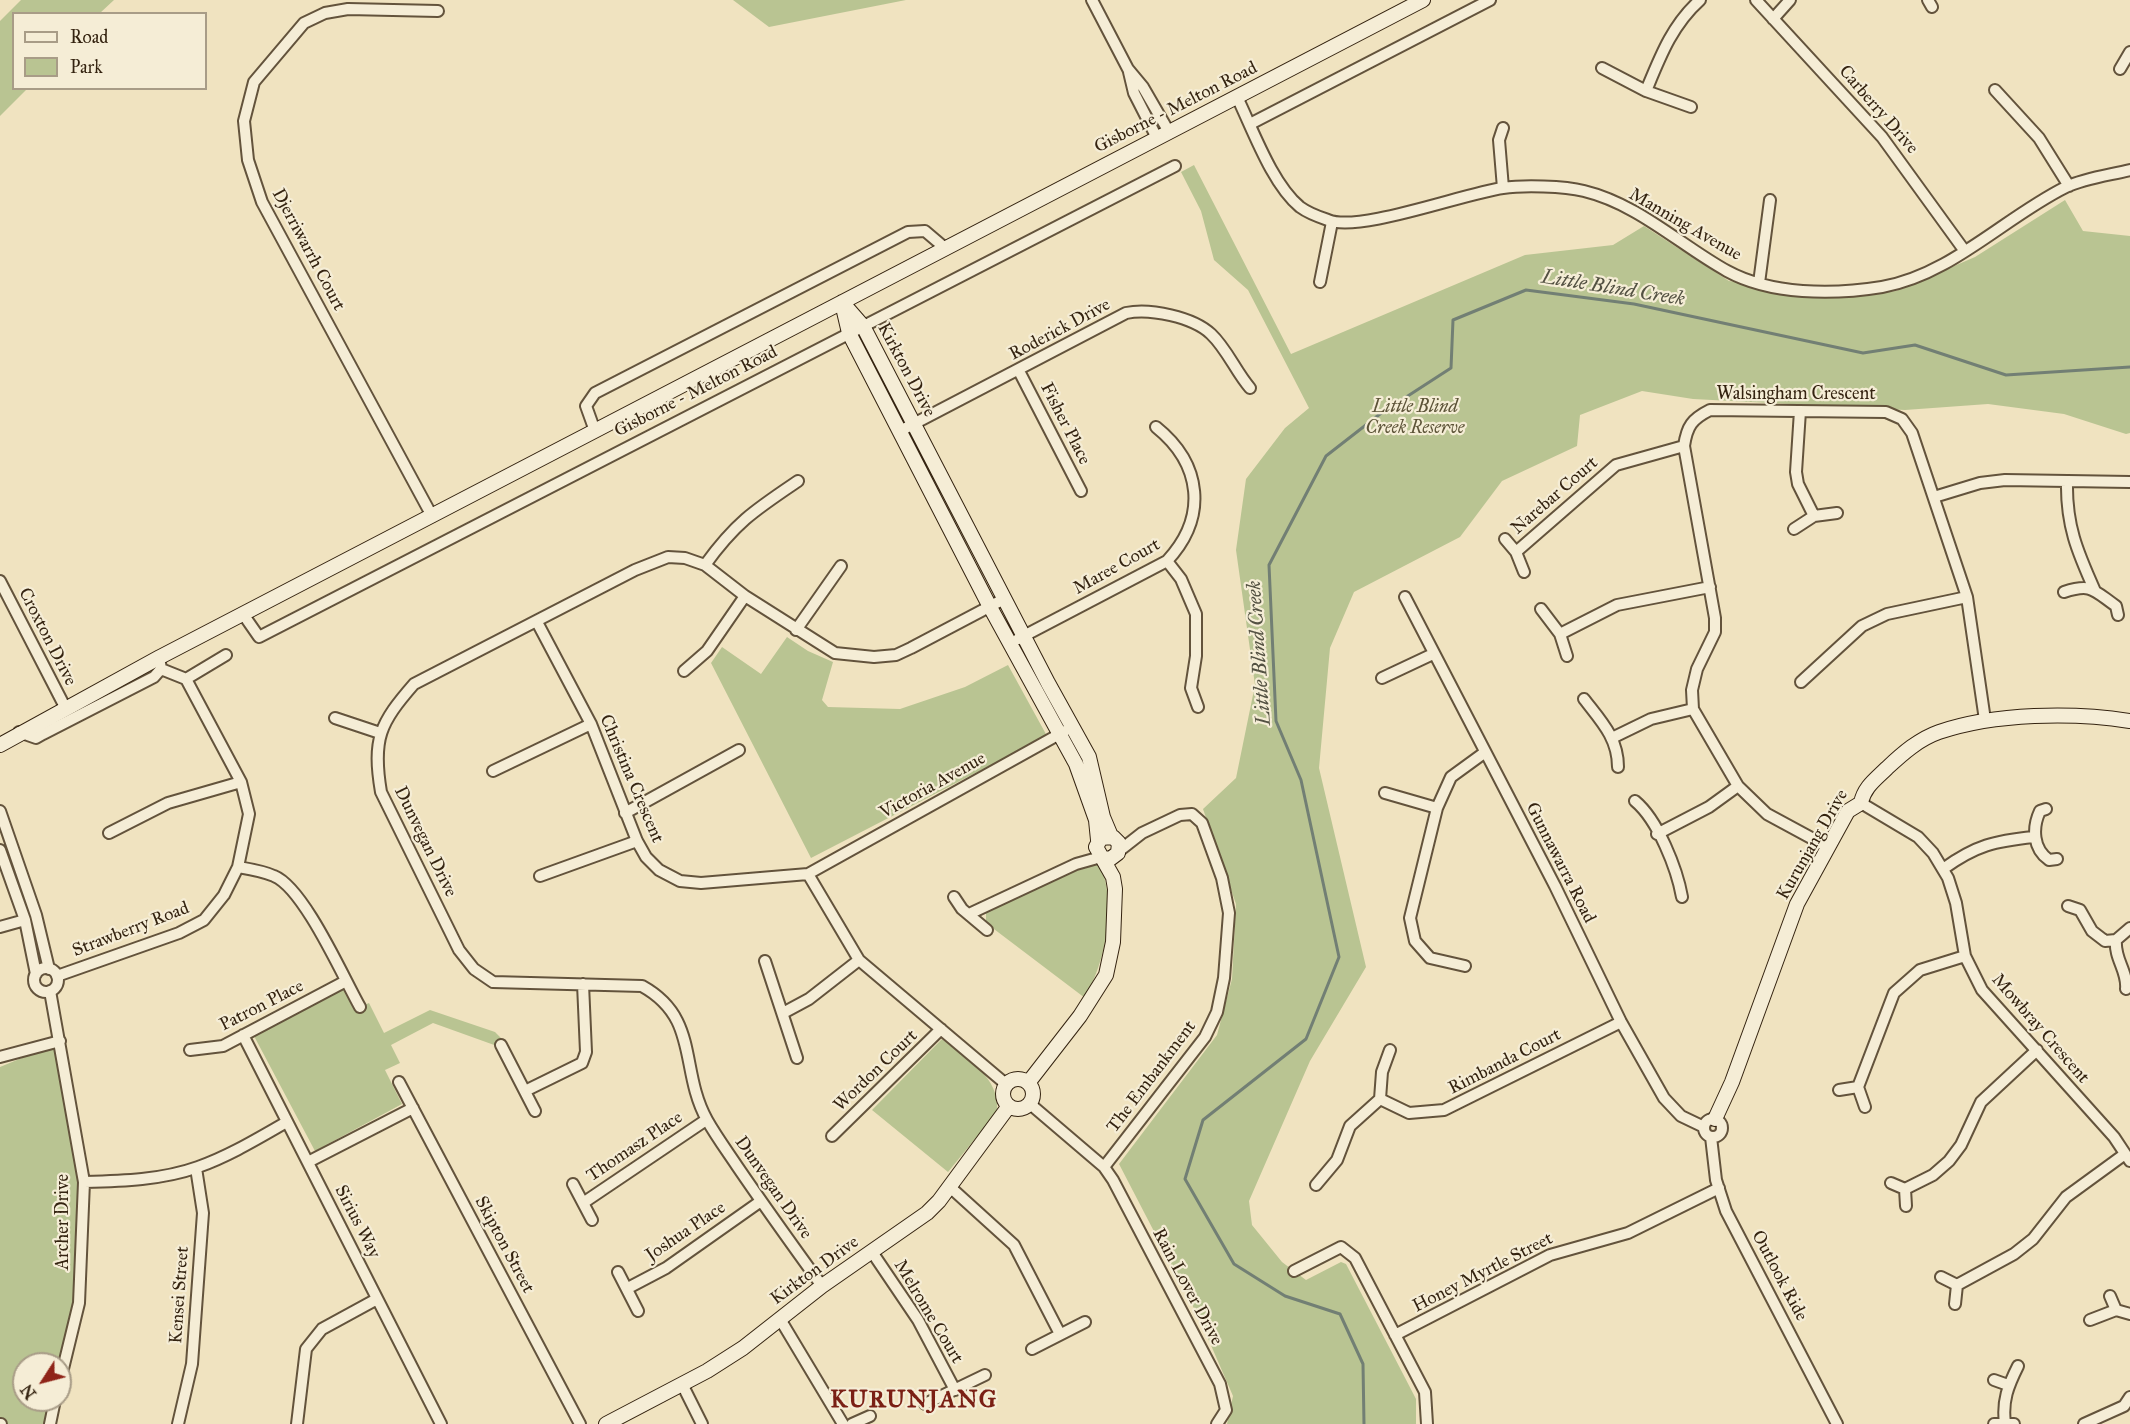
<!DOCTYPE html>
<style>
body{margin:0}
#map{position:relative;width:2130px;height:1424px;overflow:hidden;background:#f0e3c0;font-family:"IM FELL Great Primer",serif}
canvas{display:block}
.legend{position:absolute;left:12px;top:12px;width:195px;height:78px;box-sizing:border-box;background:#f5edd6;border:2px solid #a89c87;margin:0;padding:8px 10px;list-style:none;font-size:18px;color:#342310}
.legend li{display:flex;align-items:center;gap:12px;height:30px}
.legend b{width:30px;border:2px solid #a89c87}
.north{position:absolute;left:12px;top:1352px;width:60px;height:60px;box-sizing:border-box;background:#f5edd6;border:2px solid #a89c87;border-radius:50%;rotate:234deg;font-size:16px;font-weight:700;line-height:24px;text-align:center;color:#342310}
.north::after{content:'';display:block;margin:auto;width:21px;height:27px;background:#8f2418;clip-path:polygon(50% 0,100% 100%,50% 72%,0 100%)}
</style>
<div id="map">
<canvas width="2130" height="1424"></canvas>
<ul class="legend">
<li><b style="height:8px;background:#f5edd6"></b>Road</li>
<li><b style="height:16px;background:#b9c492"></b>Park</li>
</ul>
<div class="north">N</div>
</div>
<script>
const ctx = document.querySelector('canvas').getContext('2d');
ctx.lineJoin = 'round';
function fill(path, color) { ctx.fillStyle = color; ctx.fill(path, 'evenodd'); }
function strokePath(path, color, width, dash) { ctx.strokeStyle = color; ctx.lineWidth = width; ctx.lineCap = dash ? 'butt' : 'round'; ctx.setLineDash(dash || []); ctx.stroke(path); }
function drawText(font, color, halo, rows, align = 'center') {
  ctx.font = font + ' "IM FELL Great Primer",serif'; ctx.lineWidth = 4.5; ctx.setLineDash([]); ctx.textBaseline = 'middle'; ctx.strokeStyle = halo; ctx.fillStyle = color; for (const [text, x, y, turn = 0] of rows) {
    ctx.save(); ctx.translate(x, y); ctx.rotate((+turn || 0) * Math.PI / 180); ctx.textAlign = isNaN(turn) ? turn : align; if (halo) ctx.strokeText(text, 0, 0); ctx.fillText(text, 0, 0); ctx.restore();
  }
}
fill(new Path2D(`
 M21,0h93l-14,13 -86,1v74l13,1 -27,27v-95z
 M733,0h173l-137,27z
 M1194,165l97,189 234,-99 88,-10 31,-19 85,55 119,16 48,-6 79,-34 90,-57 18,31 47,5v197l-4,1 -62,-20 -76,-10 -83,6 -212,-11 -51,-8 -62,24 -3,31 -75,35 -42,56 -106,55 -24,56 -11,120 47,199 -56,94 -61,140 3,24 30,37 24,18 35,-18 5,2 70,135v25h-189l6,-28 -33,-76 -81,-156 98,-129 15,-56 4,-75 -33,-95 33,-31 19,-93 -19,-135 10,-71 39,-51 24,-20 -61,-118 -34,-30 -13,-49 -20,-39z
 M787,637l21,14 25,11 -11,38 6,7 72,2 65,-22 43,-22 39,71 -236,122 -100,-195 11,-16 39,27z
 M1100,864c17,42 6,95 -15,134l-99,-75v-11l94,-43z
 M345,988l10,21 14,-6 15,30 46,-23 65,22 10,10 -8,4 -64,-23 -42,22 9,18 -15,7 17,34 -87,47 -61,-115z
 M942,1039c24,20 59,38 55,73l-49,60 -76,-62z
 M58,1043l23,136 -3,123 -18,62h-36v36h31l-5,24h-50v-357z`), '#b9c492');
strokePath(new Path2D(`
 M1364,1424l-1,-60 -23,-50 -55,-18 -51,-32 -49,-85 18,-59 103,-81 33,-82 -38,-177 -25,-59 -7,-156 57,-109 54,-42 71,-46 2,-48 73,-30 108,14 229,49 52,-8 91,30 124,-8`), '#727f74', 3);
const street = new Path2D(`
 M1092,0l36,69 15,18 26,45
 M1756,0l126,137 82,113
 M1928,0l4,7
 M1773,19l17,-19
 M1602,68l44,23 45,16
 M2120,69l10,-17
 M1129,72l5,21 23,45
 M1995,90l44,48 30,48
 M1646,91c14,-34 26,-66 54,-91
 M1237,97c16,33 35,87 63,110 8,6 19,10 28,13 31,13 137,-27 175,-32 20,-3 61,-2 81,3 54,13 96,54 143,80 44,24 106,24 155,16 69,-12 123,-70 184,-100 19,-9 44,-12 64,-17
 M1250,124l240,-124
 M1503,188l-4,-48 4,-12
 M1320,282l12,-60
 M1759,283l11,-83
 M1019,371l62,120
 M1800,411l-4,61 2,12 16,32
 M595,431l-9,-25 9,-13 313,-161 17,-1 20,17
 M900,431l226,-118c24,-5 67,4 85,21 16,15 25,38 39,54
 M2067,481c-1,44 10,70 28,110
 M1934,497l46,-14 25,-3 125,2
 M432,516l-170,-314 -14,-42 -4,-39 10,-39 50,-59 21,-10 23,-4 90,2
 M1794,529l20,-13 23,-3
 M1505,539l11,13 8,20
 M1516,552l100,-87 68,-19
 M1167,561l14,18 15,35v42l-5,32 7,19
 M705,565c31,-43 50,-55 93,-84
 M0,581l65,126
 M2064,592c28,-9 29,-2 52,14l2,9
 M1405,597l150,289 66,136 43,76 17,18 23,11
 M1541,609l19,25 7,22
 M243,614l16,23 916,-471
 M537,622l54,102 46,117 9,16 13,13 21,11 21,2 107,-9 51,86 148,125
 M796,630l45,-64
 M1560,634l57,-29 93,-18
 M1018,639l149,-78c41,-44 35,-97 -11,-134
 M684,671l23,-20 38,-55
 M1382,678l51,-24
 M186,679l40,-24
 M1801,682l61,-56 25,-12 80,-17
 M1584,699c17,22 34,39 34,68
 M335,718l45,15
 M19,732l17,6 7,-4 111,-57 7,-8 -1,-6
 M1614,737l37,-18 42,-10
 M493,771l98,-47
 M1385,793l52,15
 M1635,801c23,19 42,68 47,96
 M1861,803l57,34 15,16 15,25 8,25 9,53 17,34 132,147 16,24
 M2046,809l-6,2c-8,17 -7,38 9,49l8,-1
 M0,811l36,104 13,54
 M625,813l114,-63
 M109,833l59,-30 73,-21
 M1657,834l52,-27 29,-21
 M1828,847l-61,-33 -29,-28 -45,-77 -1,-19 5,-21 18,-37v-14l-31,-172c3,-20 8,-27 26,-36l176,2 16,7 10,14 55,164 18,123
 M0,850l25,70 11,54
 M238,867c12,2 25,4 36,9 30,12 69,101 86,131
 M1943,869c33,-24 52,-28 91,-32
 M808,874l257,-143
 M540,876l97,-35
 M954,897l8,12 25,21
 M2068,906l12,4 12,21 13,10 11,-1 14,-12
 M969,914l107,-50 25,-7
 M0,927l25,-7
 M2116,940c-2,19 12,31 10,49
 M765,961l32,97
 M1465,966l-35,-8 -15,-17 -5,-23 27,-110 14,-31 33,-24
 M34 980a12 12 0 1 1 24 0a12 12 0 1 1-24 0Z
 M57,976l122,-43 25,-13 20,-25 14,-28 11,-53 -8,-32 -55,-103 -25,-10
 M50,991l34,191 -5,121 -19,78
 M783,1013l26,-14 50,-39
 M243,1035l198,389
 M501,1045l34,66
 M190,1050l33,-4 123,-65
 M1390,1050l-8,22 -2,27 29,14 35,-3 177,-88
 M0,1057l60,-16
 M399,1082l181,342
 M1858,1087l36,-94 26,-23 45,-14
 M1839,1090l19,-3 7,20
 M525,1091l57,-28 4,-11 -3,-68
 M1029,1103l75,64 9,13 107,204 6,26 -9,14
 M1704 1128a9 9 0 1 1 18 0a9 9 0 1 1-18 0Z
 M832,1136l109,-107
 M1711,1137l5,43 10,31 111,213
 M308,1162l105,-54
 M1104,1167l101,-130 12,-25 7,-34 5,-65 -7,-35 -20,-55 -10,-9 -12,1 -38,18 -23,18
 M84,1182c38,-1 78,-2 114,-15 31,-11 59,-28 87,-44
 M1891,1183l14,6 1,17
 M573,1184l19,36
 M1316,1185l21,-25 13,-34 30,-27
 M950,1187l64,58 46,89
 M1905,1189l28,-14 16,-14 12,-16 20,-43 56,-52
 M583,1203l123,-83
 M872,1252l46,68 37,70
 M1294,1271l47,-24 14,11 70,134 2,32
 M618,1272l20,39
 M1941,1277l16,8 -2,19
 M1957,1285l57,-31 19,-15 33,-42 59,-43
 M822,1286c-29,-40 -57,-79 -85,-120 -10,-15 -21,-30 -30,-46 -28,-51 -7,-102 -65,-134l-149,-4 -19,-13 -15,-19 -78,-158c-9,-53 -1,-69 33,-108l221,-114 33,-13 17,1 20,7 40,31 90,57 39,4 22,-2 15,-7 93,-49
 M628,1288l38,-20 95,-67
 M2116,1310l14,4
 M780,1319l63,105
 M2090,1320l26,-10 -6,-14
 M1395,1335l155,-80 78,-22 91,-45
 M1032,1349l53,-27
 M1994,1380l14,5
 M682,1384l20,40
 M925,1404l60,-29
 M2005,1423c-3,-22 3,-37 13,-57
 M0,1424h1
 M50,1424l5,-24
 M178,1424l14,-60 11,-151 -7,-45
 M297,1424l9,-75 16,-20 55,-30
 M852,1424l18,-8
 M1994,1424h20
 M2084,1424l40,-18 6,-9`);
const secondary = new Path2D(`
 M842,302l21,24 185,357 41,74 14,60 8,19
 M842,303l7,30 141,274 86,157 20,56 2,20
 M0,745l160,-88 1263,-657
 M1003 1094a15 15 0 1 1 30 0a15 15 0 1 1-30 0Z
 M1028,1083l52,-67 26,-41 7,-33 2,-53 -2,-12 -17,-30 5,-9 12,-1 6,6 -1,10 -8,6 -7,-1
 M1715,1119l17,-37 65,-178 51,-93 13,-8c3,-16 15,-24 26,-35 16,-15 32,-29 52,-36 56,-19 134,-20 191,-11
 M606,1424l101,-53 36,-23 79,-62 105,-73 12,-12 70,-95`);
strokePath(street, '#63533c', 14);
strokePath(secondary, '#342310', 16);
strokePath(street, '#f5edd6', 10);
strokePath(secondary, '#f5edd6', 14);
drawText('18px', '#342310', '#f5edd6', [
 ["Gisborne - Melton Road",1176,108,-27],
 ["Carberry Drive",1878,110,49],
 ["Manning Avenue",1685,225,30],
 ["Djerriwarrh Court",308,250,62],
 ["Roderick Drive",1060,330,-28],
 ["Kirkton Drive",906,370,62],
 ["Gisborne - Melton Road",696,392,-27],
 ["Walsingham Crescent",1796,395],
 ["Fisher Place",1065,424,63],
 ["Narebar Court",1555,496,-41],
 ["Maree Court",1117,567,-29],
 ["Croxton Drive",47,637,63],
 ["Christina Crescent",631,779,67],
 ["Victoria Avenue",933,786,-29],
 ["Dunvegan Drive",425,842,64],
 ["Kurunjang Drive",1813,845,-60],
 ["Gunnawarra Road",1560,863,63],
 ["Strawberry Road",131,930,-21],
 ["Patron Place",262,1006,-27],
 ["Mowbray Crescent",2040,1029,49],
 ["Rimbanda Court",1505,1062,-27],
 ["Wordon Court",876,1071,-44],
 ["The Embankment",1152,1077,-53],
 ["Thomasz Place",635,1147,-34],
 ["Dunvegan Drive",773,1188,55],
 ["Archer Drive",64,1222,-90],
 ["Sirius Way",357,1222,63],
 ["Joshua Place",686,1232,-34],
 ["Skipton Street",504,1245,62],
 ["Kirkton Drive",815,1271,-36],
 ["Honey Myrtle Street",1483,1273,-27],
 ["Outlook Ride",1779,1276,62],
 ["Rain Lover Drive",1187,1287,62],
 ["Kensei Street",180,1295,-86],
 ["Melrome Court",928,1312,59]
]);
drawText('italic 18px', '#5c5337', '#f5edd6', [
 ["Little Blind",1415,408],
 ["Creek Reserve",1415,429]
]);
drawText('italic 20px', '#535142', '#f5edd6', [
 ["Little Blind Creek",1613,289,9],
 ["Little Blind Creek",1260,653,-94]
]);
ctx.letterSpacing = '1.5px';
drawText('bold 24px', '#7a1f14', '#f5edd6', [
 ["KURUNJANG",914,1401]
]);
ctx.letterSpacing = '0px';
</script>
